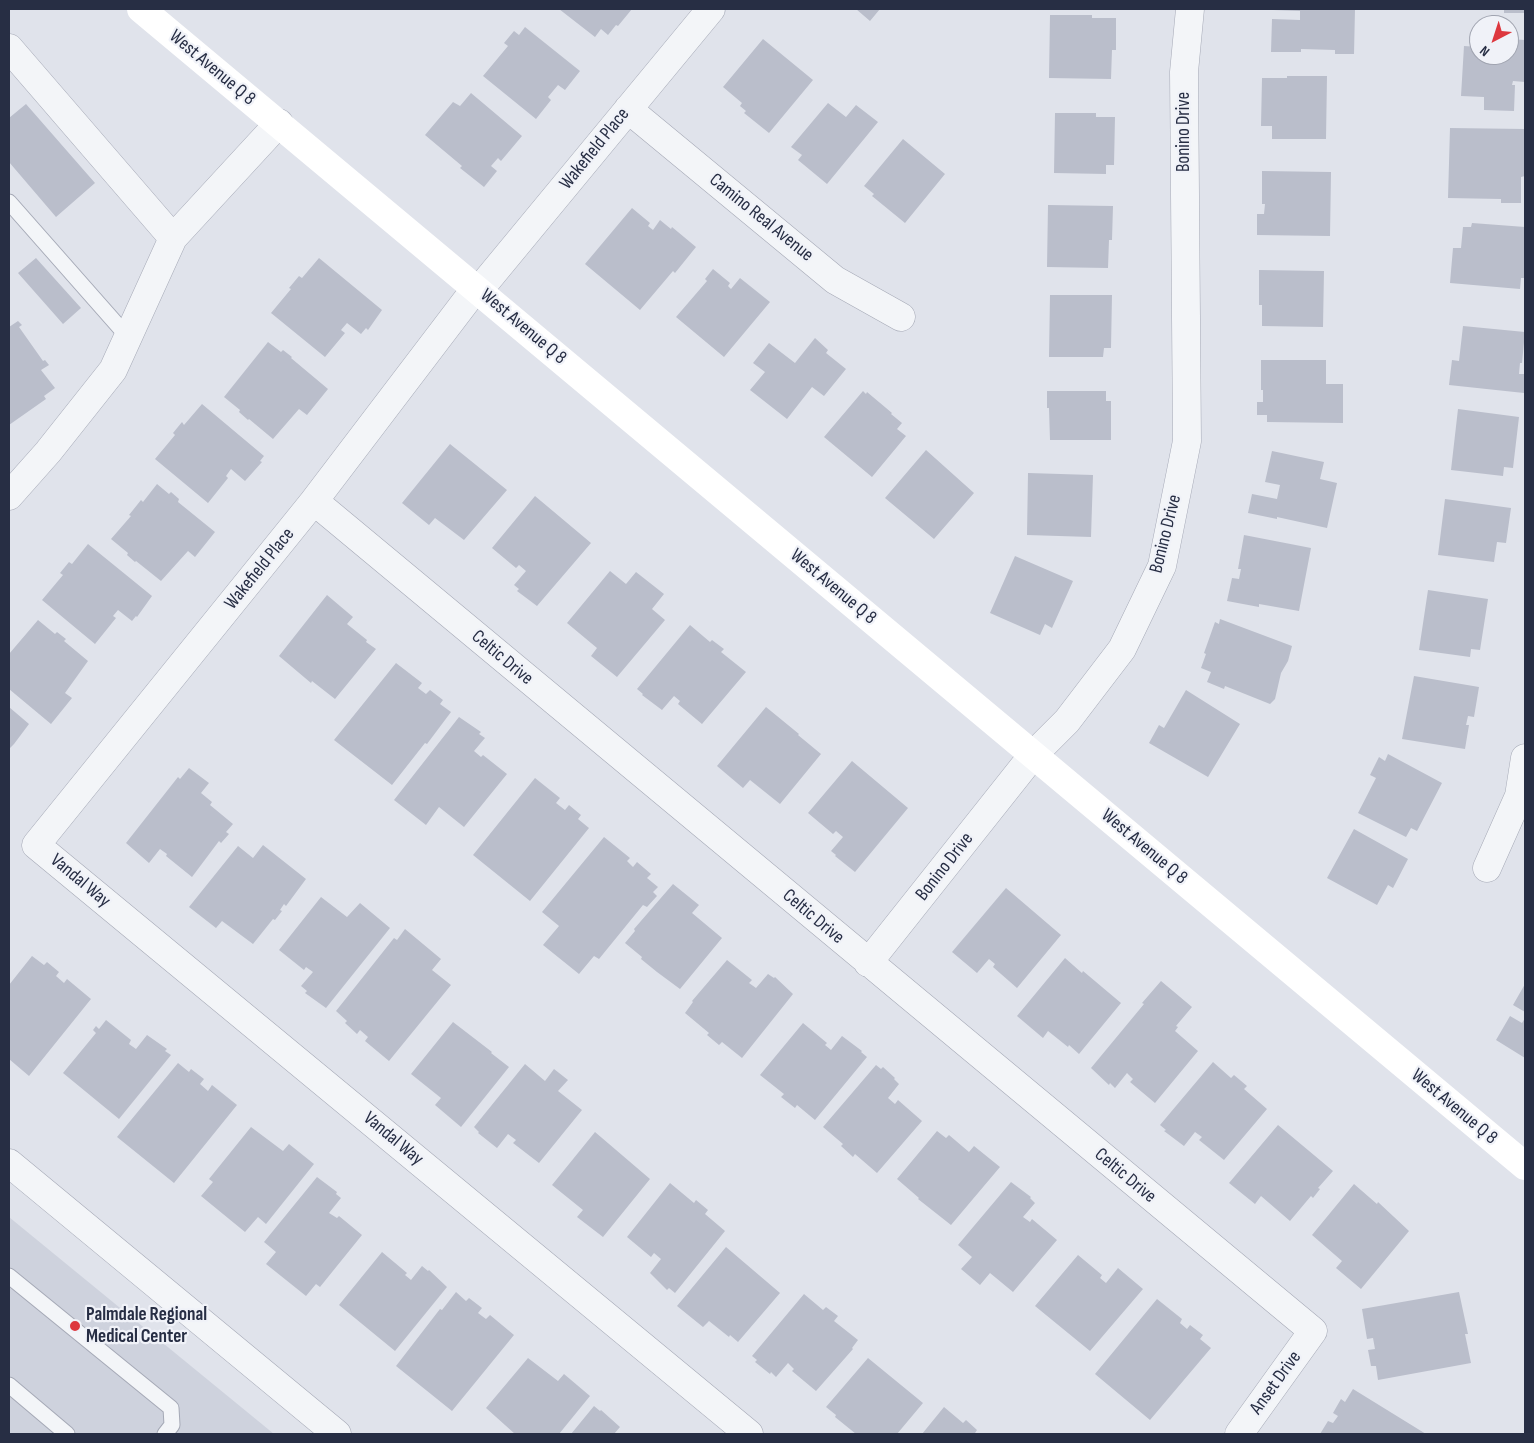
<!DOCTYPE html>
<style>
body{margin:0}
#map{position:relative;width:1534px;height:1443px;overflow:hidden;background:#e0e3eb;font-family:"Sofia Sans Condensed",sans-serif}
canvas{display:block}
.frame{position:absolute;inset:0;border:10px solid #272e44;pointer-events:none}
.north{position:absolute;left:1469px;top:15px;width:50px;height:50px;box-sizing:border-box;background:#f0f2f8;border:1px solid #a0a4b0;border-radius:50%;rotate:220deg;font-size:14px;font-weight:700;line-height:20px;text-align:center;color:#272e44}
.north::after{content:'';display:block;margin:auto;width:18px;height:22px;background:#dd373e;clip-path:polygon(50% 0,100% 100%,50% 72%,0 100%)}
</style>
<div id="map">
<canvas width="1534" height="1443"></canvas>
<div class="frame"></div>
<div class="north">N</div>
</div>
<script>
const ctx = document.querySelector('canvas').getContext('2d');
ctx.lineJoin = 'round';
function fill(path, color) { ctx.fillStyle = color; ctx.fill(path, 'evenodd'); }
function strokePath(path, color, width, dash) { ctx.strokeStyle = color; ctx.lineWidth = width; ctx.lineCap = dash ? 'butt' : 'round'; ctx.setLineDash(dash || []); ctx.stroke(path); }
function drawText(font, color, halo, rows, align = 'center') {
  ctx.font = font + ' "Sofia Sans Condensed",sans-serif'; ctx.lineWidth = 4.5; ctx.setLineDash([]); ctx.textBaseline = 'middle'; ctx.strokeStyle = halo; ctx.fillStyle = color; for (const [text, x, y, turn = 0] of rows) {
    ctx.save(); ctx.translate(x, y); ctx.rotate((+turn || 0) * Math.PI / 180); ctx.textAlign = isNaN(turn) ? turn : align; if (halo) ctx.strokeText(text, 0, 0); ctx.fillText(text, 0, 0); ctx.restore();
  }
}
fill(new Path2D(`
 M9,1217l265,217h-265z`), '#ced2dd');
fill(new Path2D(`
 M559,9h73l-14,17 -2,-1 -8,10 -7,-6 -6,8z
 M856,9h24l-10,12z
 M1273,9h82l-1,45h-19v-4l-34,-1v3h-30l1,-33 28,1v-9l-27,-1z
 M1504,9h21v4h-21z
 M1050,15h42v3h24v32h-4l-1,29 -62,-1z
 M525,27l55,44 -15,19 -7,-5 -10,12 3,3 -15,19 -53,-43 25,-30 -4,-3 10,-12 5,4z
 M763,39l50,41 -44,53 -25,-20 2,-2 -6,-5 2,-3 -19,-16z
 M1509,39l16,1v42l-12,-1 -1,4h3l-1,26 -30,-1v-13l-23,-1 3,-50 15,1v8h30z
 M1287,76h40l-1,63h-54v-13h-11l1,-48h25z
 M471,93l51,43 -21,25 -3,-3 -7,8 6,5 -13,16 -24,-19 2,-2 -37,-31 28,-33 7,4z
 M828,103l18,14 10,-12 22,17 -51,62 -29,-24 4,-5 -11,-8z
 M26,104l69,79 -39,34 -47,-55v-44z
 M1055,113h41v4h19l-1,48h-8v9l-52,-1z
 M1450,128l75,1v47l-4,1v26h-20v-4l-53,-1z
 M903,139l42,35 -40,49 -33,-27 2,-2 -10,-8z
 M1262,171l69,1 -1,64 -73,-1v-21h7l1,-10h-3z
 M1048,205l65,1 -1,34h-3l-1,28 -61,-1z
 M632,208l18,15 -2,3 5,4 7,-10 11,9 1,-2 24,20 -21,26 -2,-2 -33,39 -55,-46z
 M1472,223l53,4v51h-4l-1,11 -70,-6 3,-35h8l2,-21h8z
 M36,258l45,50 -18,16 -45,-51z
 M319,258l63,52 -14,20 -2,-2 -5,6 -14,-11 -6,7 4,3 -20,24 -54,-44 20,-24 -2,-1 10,-12 3,2z
 M713,269l17,14 -2,3 3,3 9,-11 30,24 -46,55 -48,-40 31,-36 -2,-2z
 M1259,270l65,1 -1,56 -61,-1v-21h-3z
 M1050,295h62l-1,53h-7l-1,9h-54z
 M18,321l4,4 -3,2 24,34 2,-1 4,5 -8,5 14,18 -11,8 2,3 -37,26v-98z
 M1463,326l62,6 -3,31h-2l-1,11h6l-1,19 -75,-8 3,-25 7,1z
 M815,338l13,12 -2,3 20,16 -22,27 -12,-9 -25,32 -37,-29 15,-18 -12,-9 16,-20 26,20z
 M268,342l13,10 2,-2 9,7 -1,1 37,31 -21,26 -8,-6 -26,30 -24,-20 -1,1 -9,-8 1,-2 -16,-13z
 M1261,360h65v24h17v39l-76,-1v-7h-10v-13h6v-12h-2z
 M863,391l3,3 1,-2 25,21 -1,1 11,9 -5,6 9,7 -34,41 -48,-40z
 M1047,391h59v10h5v39h-61l-1,-32h-2z
 M202,404l62,52 -4,5 2,1 -17,19 -14,-12 -5,7 2,2 -20,25 -53,-44 20,-24 -2,-2 9,-11 2,3z
 M1458,409l61,8 -6,51 -9,-1 -1,9 -52,-6z
 M450,444l57,46 -43,50 -29,-22 -6,7 -27,-22z
 M926,450l48,43 -40,46 -49,-41z
 M1272,451l52,11 -4,17 17,4 -10,45 -50,-11v2l-29,-6 4,-19 25,5 3,-14 -15,-3z
 M1028,473l65,2 -2,62 -64,-2z
 M157,484l12,10 2,-2 8,7 -1,3 37,30 -20,25 -7,-6 -27,30 -25,-20 -1,1 -8,-7 1,-2 -17,-14 20,-23 -2,-1 12,-15 2,2z
 M535,496l56,47 -54,63 -20,-15 2,-2 -5,-4 12,-14 -7,-6 -3,3 -24,-20z
 M1445,499l66,9 -5,35 -9,-1 -3,20 -56,-7z
 M1244,535l67,13 -12,63 -40,-7v3l-32,-6 5,-23 7,1 2,-10h-3z
 M88,544l64,52 -15,21 -1,-1 -4,5 -14,-11 -5,6 3,2 -21,26 -53,-44 21,-25 -3,-2 9,-11 3,2z
 M1015,556l58,25 -21,47 -7,-4 -5,11 -50,-22z
 M610,571l16,13 10,-12 28,22 -12,15 13,11 -48,57 -26,-21 6,-8 -30,-25z
 M1428,590l60,9 -8,51 -9,-1 -1,8 -51,-7z
 M327,595l26,22 -6,7 20,16 -1,2 10,7 -41,50 -23,-18 -1,2 -32,-27z
 M1220,619l72,27 -4,15 -7,12 -6,26 -5,5 -45,-18 -1,3 -17,-7 4,-10 -10,-4 5,-14 -2,-1 11,-31 4,2z
 M38,620l17,14 2,-2 9,7 -2,2 24,20 -23,32 7,5 -21,26 -42,-35v-35z
 M690,625l20,17 2,-2 12,9 -3,3 25,20 -44,52 -24,-20 2,-3 -6,-5 -12,14 -20,-15 1,-1 -6,-5z
 M396,663l26,20 -4,5 8,6 4,-4 13,10 -3,4 11,8 -24,32 -2,-1 -33,42 -58,-45z
 M1414,676l65,11 -5,30 -6,-1 -2,9h3l-4,24 -63,-10z
 M1186,690l54,34 -32,53 -59,-34 10,-18 5,3z
 M9,707l20,17 -15,20 -5,5z
 M766,707l33,27 -1,1 23,19 -41,50 -30,-24 -7,8 -26,-22z
 M459,717l22,15 -2,2 6,4 -11,13 7,6 2,-2 24,19 -43,53 -25,-20 -13,18 -32,-25z
 M1388,754l54,29 -25,48 -6,-3 -5,9 -48,-24 18,-35 -6,-3 9,-18 6,4z
 M852,761l56,47 -53,64 -20,-16 1,-1 -5,-4 12,-14 -7,-6 -3,3 -25,-21z
 M189,768l20,15 -8,10 11,9 -2,3 23,19 -7,8 3,2 -8,9 -2,-2 -27,36 -26,-21 1,-2 -7,-5 -11,14 -23,-20 52,-66 2,2z
 M535,778l25,20 -4,5 9,7 4,-5 12,10 -3,4 11,9 -59,73 -57,-46z
 M1354,829l54,30 -15,29 -5,-3 -11,20 -50,-27z
 M604,837l26,21 -3,3 6,6 4,-5 14,12 -4,4 11,9 -5,5 4,4 -10,11 -4,-2 -44,54 -5,-3 -15,18 -36,-29 16,-19 -17,-14z
 M263,845l43,34 -20,27 -2,-2 -4,6 2,1 -7,9 -2,-1 -20,25 -31,-23 -6,7 -27,-21 49,-61 15,12z
 M673,884l26,21 -7,8 30,25 -42,51 -23,-17 -16,-13 1,-2 -17,-14 10,-12 -1,-2z
 M1006,888l55,47 -44,53 -24,-21 2,-3 -6,-5 -12,14 -25,-21z
 M321,897l26,20 13,-14 30,25 -64,80 -21,-15 2,-2 -6,-5 12,-14 -7,-5 -2,3 -25,-20z
 M405,929l36,30 -9,11 19,15 -62,76 -24,-20 3,-4 -8,-7 -3,4 -12,-11 2,-2 -11,-10 58,-73 3,2z
 M32,956l12,9 3,-3 12,10 -3,4 8,7 3,-4 24,20 -62,77 -20,-17v-74z
 M1065,958l17,15 1,-2 38,32 -42,51 -10,-9 -1,2 -20,-16 -5,7 -26,-22z
 M727,960l25,20 -3,3 7,5 12,-14 6,4 1,-1 18,17 -51,64 -20,-16 -3,3 -12,-10 2,-2 -24,-20 8,-11 -1,-1z
 M1161,981l31,26 -16,19 2,1 -3,4 23,20 -43,52 -25,-21 3,-3 -6,-6 -12,15 -5,-5 -1,2 -18,-17 53,-64 -2,-1z
 M1525,984v28l-12,-7z
 M1510,1016l12,7 3,-5v40l-29,-18z
 M106,1020l25,20 -2,4 7,5 11,-14 20,14 -2,2 6,4 -52,64 -56,-46 33,-40 -3,-3 3,-4 3,3z
 M453,1022l39,30 -1,1 18,14 -48,60 -26,-22 6,-7 -30,-24z
 M803,1023l24,20 -2,2 6,5 11,-14 20,15 -1,1 6,5 -52,63 -18,-15 -2,3 -14,-11 3,-3 -24,-19z
 M1213,1062l18,16 3,-3 13,11 -3,3 23,20 -43,51 -25,-20 3,-3 -7,-5 -11,14 -20,-15 2,-1 -6,-5z
 M178,1063l11,9 2,-3 13,10 -4,5 8,7 4,-6 25,20 -63,78 -57,-46z
 M525,1064l20,17 9,-12 14,11 -10,11 24,19 -43,53 -26,-20 3,-3 -8,-6 -11,14 -19,-15 1,-1 -5,-5z
 M876,1065l5,4 2,-2 12,11 -1,1 5,5 -11,14 7,6 3,-4 24,21 -45,52 -22,-19 -2,3 -12,-11 2,-2 -20,-17z
 M1278,1125l55,46 -15,17 2,1 -7,9 -2,-2 -21,25 -29,-25 -6,8 -26,-21z
 M251,1127l32,24 6,-7 25,20 -48,60 -8,-7 -13,15 -44,-36 12,-14 -4,-3z
 M937,1131l9,7 3,-3 20,17 5,-6 26,21 -49,58 -33,-26 1,-1 -22,-19z
 M595,1132l55,47 -47,58 -26,-20 6,-7 -31,-25z
 M317,1177l20,15 -1,2 5,4 -12,15 8,5 2,-2 23,19 -42,52 -4,-3 -10,12 -40,-32 10,-12 -12,-10z
 M1011,1182l20,15 -1,1 5,5 -12,14 7,5 2,-3 25,21 -44,52 -23,-19 -10,12 -19,-16 11,-12 -14,-12z
 M670,1183l24,20 2,-3 12,10 -3,4 20,17 -50,62 -6,-5 -2,2 -17,-17 11,-14 -7,-6 -3,4 -24,-20z
 M1354,1184l23,20 1,-2 31,29 -48,58 -25,-21 6,-7 -30,-26z
 M726,1247l54,46 -42,49 -8,-7 -1,2 -20,-16 -6,6 -26,-21z
 M382,1252l25,21 -2,2 6,5 11,-14 6,5 1,-1 18,17 -52,64 -56,-46z
 M1078,1255l24,20 -2,3 6,5 12,-15 25,21 -53,62 -55,-45z
 M456,1292l10,9 3,-3 13,10 -4,5 8,6 4,-4 24,20 -62,76 -56,-45 44,-57 2,1z
 M1459,1292l9,42h-3l6,29 -93,17 -2,-14h-5l-3,-16 7,-1 -2,-11 -6,1 -5,-30z
 M804,1294l19,16 3,-3 12,9 -4,5 24,19 -6,8 1,1 -37,42 -24,-20 2,-2 -6,-6 -12,14 -5,-5 -1,2 -15,-12 2,-2 -5,-4z
 M1157,1299l25,20 -2,4 7,6 3,-4 13,10 -3,4 11,9 -61,72 -55,-46z
 M528,1358l30,23 6,-7 26,22 -31,38h-44l-29,-26z
 M868,1358l55,45 -26,31h-41l-21,-17 1,-2 -10,-8z
 M1353,1389l73,45h-106l8,-13 5,2 5,-7 -5,-3 8,-14 4,3z
 M594,1406l6,5 1,-1 19,17 -6,7h-43z
 M944,1407l19,16 3,-3 11,10 -2,3 2,1h-55z`), '#babecb');
const lane = new Path2D(`
 M9,202l119,135
 M9,1276l162,132 1,17 -7,9
 M9,1385l58,49`);
const street = new Path2D(`
 M9,48l164,190 -60,132 -65,82 -39,44
 M628,109l207,171 66,37
 M173,238l106,-115
 M476,288l-162,213 -278,344 713,589
 M479,290l232,-281
 M314,501l999,830 -74,103
 M1487,868l32,-72 6,-38
 M868,963l165,-208 34,-34 55,-72 40,-83 25,-125 -3,-369 6,-63
 M9,1163l328,271`);
strokePath(lane, '#a5a9b6', 17);
strokePath(street, '#a5a9b6', 29);
strokePath(lane, '#f3f5f8', 15);
strokePath(street, '#f3f5f8', 28);
strokePath(new Path2D(`
 M141,9l1384,1157`), '#fff', 28);
for (const [x, y, r, color] of [
 [75,1326,6,"#dd373e"]
]) { const dot = new Path2D(); dot.arc(x, y, r, 0, 2 * Math.PI); ctx.fillStyle = color; ctx.fill(dot); strokePath(dot, '#f0f2f8', 2); }
drawText('19px', '#272e44', '#f0f2f8', [
 ["West Avenue Q 8",212,68,40],
 ["Bonino Drive",1184,132,-90],
 ["Wakefield Place",595,149,-51],
 ["Camino Real Avenue",761,218,39],
 ["West Avenue Q 8",523,327,40],
 ["Bonino Drive",1166,534,-76],
 ["Wakefield Place",260,569,-51],
 ["West Avenue Q 8",833,587,40],
 ["Celtic Drive",502,658,40],
 ["West Avenue Q 8",1144,847,40],
 ["Bonino Drive",945,867,-52],
 ["Vandal Way",80,881,40],
 ["Celtic Drive",813,917,40],
 ["West Avenue Q 8",1454,1107,40],
 ["Vandal Way",393,1139,40],
 ["Celtic Drive",1125,1176,40],
 ["Anset Drive",1276,1383,-54]
]);
drawText('bold 19px', '#272e44', '#f0f2f8', [
 ["Palmdale Regional",86,1315],
 ["Medical Center",86,1337]
], 'left');
</script>
